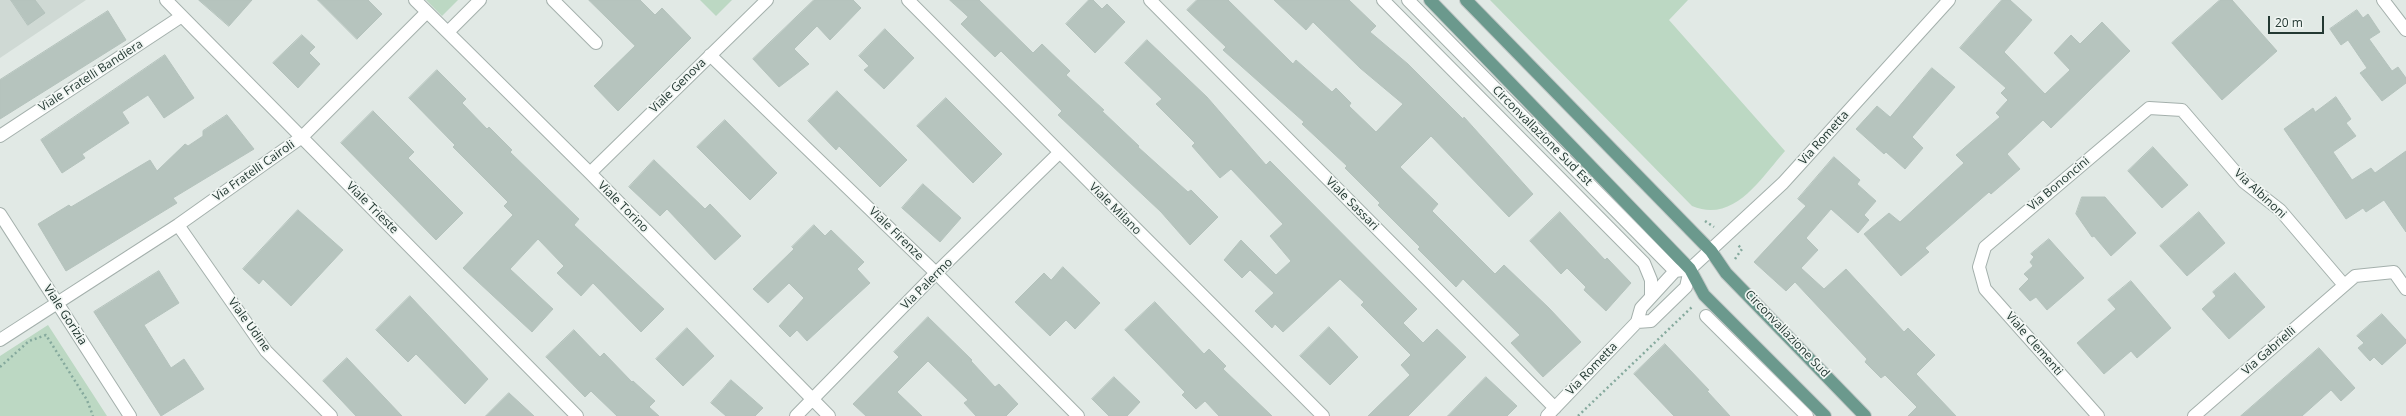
<!DOCTYPE html>
<style>
body{margin:0}
#map{position:relative;width:2406px;height:416px;overflow:hidden;background:#e1e9e5;font-family:"Open Sans",sans-serif}
canvas{display:block}
.scale{position:absolute;left:2268px;top:16px;width:56px;height:18px;box-sizing:border-box;border:2px solid #233832;border-top:0;padding-left:5px;font-size:12px;line-height:14px;white-space:nowrap;color:#233832;-webkit-text-stroke:3px #f1f6f3;paint-order:stroke}
</style>
<div id="map">
<canvas width="2406" height="416"></canvas>
<div class="scale">20 m</div>
</div>
<script>
const ctx = document.querySelector('canvas').getContext('2d');
ctx.lineJoin = 'round';
function fill(path, color) { ctx.fillStyle = color; ctx.fill(path, 'evenodd'); }
function strokePath(path, color, width, dash) { ctx.strokeStyle = color; ctx.lineWidth = width; ctx.lineCap = dash ? 'butt' : 'round'; ctx.setLineDash(dash || []); ctx.stroke(path); }
function drawText(font, color, halo, rows, align = 'center') {
  ctx.font = font + ' "Open Sans",sans-serif'; ctx.lineWidth = 3.5; ctx.setLineDash([]); ctx.textBaseline = 'middle'; ctx.strokeStyle = halo; ctx.fillStyle = color; for (const [text, x, y, turn = 0] of rows) {
    ctx.save(); ctx.translate(x, y); ctx.rotate((+turn || 0) * Math.PI / 180); ctx.textAlign = isNaN(turn) ? turn : align; if (halo) ctx.strokeText(text, 0, 0); ctx.fillText(text, 0, 0); ctx.restore();
  }
}
fill(new Path2D(`
 M0,0h86l-86,58z`), '#cfd9d4');
fill(new Path2D(`
 M426,0h32l-16,16z
 M700,0h32l-16,16z
 M1490,0h198l-19,20 116,131c-24,27 -51,73 -93,55z
 M48,325l59,91h-107v-60z`), '#bcd8c3');
const building = new Path2D(`
 M11,0h24l10,13 -17,12z
 M199,0h53l-23,26z
 M318,0h50l14,14 -25,25z
 M589,0h51l15,15 7,-7 29,30 -73,73 -24,-25 41,-40z
 M814,0h39l8,8 -31,32 -13,-14 -23,23 15,15 -30,23 -26,-28z
 M950,0h29l54,53 9,-9 28,27 -4,4 38,35 -2,1 37,35 -1,1 50,45 3,-2 27,27 -28,28 -29,-33 -103,-97 4,-4 -61,-60 -6,6 -34,-33 7,-7z
 M1089,0h4l9,9 5,-5 18,18 -30,31 -29,-29z
 M1197,0h31l65,64 3,-4 36,32 4,-4 15,15 -2,3 27,26 27,-28 -43,-36 -47,-46 -7,8 -32,-30h75l27,26 -6,6 38,32 55,55 1,-2 69,77 -24,23 -78,-81 -31,31 38,37 -6,7 63,63 9,-9 45,43 32,34 -38,35 -32,-34 9,-8 -57,-56 -7,8 -38,-38 2,-2 -42,-42 2,-2 -35,-35 2,-2 -45,-42 2,-2 -81,-72 3,-3 -39,-37z
 M2002,0h8l22,20 -28,32 41,42 25,-24 -16,-17 17,-18 9,9 22,-22 28,29 -79,77 -8,-8 -36,34 13,15 -29,25 -2,-2 -64,56 4,4 -28,24 -37,-42 25,-21 11,9 64,-59 -8,-8 44,-38 -4,-4 12,-13 -7,-7 5,-5 -46,-40z
 M2220,0h12l45,51 -55,49 -50,-57z
 M2357,10l6,8 5,-4 12,18 -11,7 23,32 6,-4 8,11v5l-24,18 -22,-28 7,-5 -19,-28 -7,5 -11,-16z
 M108,11l18,29 -126,79v-39z
 M885,29l29,29 -30,31 -20,-19 5,-4 -10,-10z
 M302,35l13,12 -6,6 11,11 -22,24 -25,-25z
 M1147,40l60,57 59,68 4,-4 147,148 -14,14 20,20 14,-14 29,28 -58,59h-40l42,-41 -9,-10 10,-10 -50,-50 3,-3 -24,-23 -57,53 -8,-8 -3,4 -17,-17 19,-18 -24,-23 -8,8 -18,-18 17,-20 35,35 15,-14 -21,-25 13,-12 -52,-55 -11,9 -28,-32 3,-3 -39,-39 6,-5 -37,-36z
 M165,55l29,43 -30,20 -16,-23 -26,17 7,11 -47,31 3,4 -23,15 -21,-33z
 M1932,68l23,19 -43,50 11,11 -18,21 -19,-17 -2,2 -28,-25 21,-23 13,11z
 M437,70l29,29 -4,4 25,26 2,-2 23,23 -2,2 69,67 -5,6 90,84 -23,23 -48,-49 -12,13 -24,-23 7,-7 -26,-27 -28,30 43,40 -21,23 -69,-64 50,-53 -9,-9 4,-4 -55,-55 2,-2 -46,-47z
 M837,91l70,69 -27,27 -41,-41 -3,4 -28,-29z
 M2336,97l15,22 -5,4 10,13 -23,16 19,28 19,-12 4,5 31,-22v81l-22,-32 -18,12 -3,-4 -17,11 -62,-90 29,-21 2,4z
 M946,98l56,56 -29,29 -56,-57z
 M373,111l41,41 -6,6 55,55 -27,27 -95,-97z
 M227,115l27,34 -81,49 4,5 -111,68 -28,-47 31,-19 2,2 79,-47 7,11 28,-27 3,2 15,-10v-5z
 M725,120l52,53 -27,27 -53,-53z
 M2153,147l35,38 -26,23 -34,-37z
 M1834,157l26,23 -3,4 19,17 -12,14 5,5 -11,13 -27,-24 -25,29 12,12 -17,18 23,21 22,-20 58,63 4,-4 27,27 -19,19 40,42h-48l9,-9 -32,-32 -4,3 -16,-16 2,-3 -72,-77 -9,9 -32,-29 52,-56 -8,-7z
 M654,160l51,49 5,-5 31,32 -26,24 -48,-51 -7,7 -31,-29z
 M923,184l38,34 -21,24 -38,-34z
 M2082,197h23l31,36 -25,23 -17,-20 -2,1 -16,-23z
 M298,210l45,40 -52,56 -28,-27 -4,5 -16,-15z
 M1560,212l45,48 2,-2 24,25 -25,28 -22,-21 2,-3 -19,-19 -6,6 -31,-33z
 M2199,212l26,31 -38,33 -27,-30z
 M814,225l11,11 6,-6 33,32 -7,7 13,14 -63,58 -10,-11 -7,7 -11,-11 25,-28 -15,-15 -21,20 -15,-14 41,-40 -2,-2z
 M2049,239l35,39 -37,32 -11,-13 -6,4 -11,-12 10,-10 -5,-5 9,-8 -3,-4 4,-5 -3,-3z
 M1063,267l37,36 -25,26 -9,-9 -16,16 -35,-34 29,-29 7,7z
 M159,271l20,32 -35,22 27,43 13,-9 20,30 -43,27 -67,-104z
 M2235,273l30,34 -36,32 -27,-30 14,-13 -3,-4z
 M2131,281l40,47 -34,30 -6,-7 -27,23 -27,-31 39,-34 -8,-9z
 M410,296l78,83 -23,25 -49,-50 -8,8 -32,-32z
 M1155,302l49,52 5,-5 17,17 -3,3 49,47h-53l-14,-15 -9,8 -14,-14 3,-3 -60,-62z
 M2382,314l24,26v3l-24,22 -8,-8 -4,4 -12,-13 6,-5 -7,-7z
 M928,317l44,43 -1,1 24,26 4,-3 19,20 -12,12h-30l-12,-13 4,-3 -40,-39 -31,31 25,24h-56l-13,-12 46,-47 -5,-5z
 M1329,327l29,30 -28,28 -30,-29z
 M687,328l27,28 -31,30 -27,-27z
 M574,330l26,27 4,-4 28,29 1,-1 22,20 -6,6 10,9h-42l-26,-25 -6,6 -39,-40z
 M1665,344l44,46 -2,1 23,25h-56l-40,-42z
 M2319,348l36,40 -14,13 -10,-11 -29,26h-61z
 M347,358l55,58h-46l-33,-35z
 M1114,377l26,25 -13,14h-18l-17,-17z
 M1486,377l31,29 -10,10h-59z
 M731,380l32,28 -8,8h-29l-15,-13z
 M509,393l25,23h-48z`);
fill(building, '#b6c4be');
strokePath(building, '#b4c2bc', 1);
const minor = new Path2D(`
 M166,0l411,416
 M415,0l175,173 239,243
 M553,0l43,43
 M908,0l415,416
 M1150,0l405,408
 M1383,0l261,263 7,17v17
 M1408,0l267,271
 M2383,0l23,30
 M448,32l32,-32
 M710,55l226,218 142,143
 M0,136l182,-120
 M590,173l177,-173
 M0,214l130,202
 M178,225l88,126 65,65
 M1706,316l101,100
 M1637,322l14,-1 35,-34 4,-18
 M0,340l178,-115 124,-88 125,-125
 M796,416l140,-143 123,-120
 M1547,416l90,-94 4,-14 34,-37 15,-2 93,-86 166,-183
 M2098,416l-113,-127 -6,-22 6,-20 164,-139 33,2 62,72 36,28 64,75
 M2194,416l161,-140 39,-4 12,17`);
const major = new Path2D(`
 M1430,0l260,269 14,26 121,121
 M1466,0l245,251 15,22 139,143`);
strokePath(minor, '#a4b0ac', 14);
strokePath(major, '#c1c7c6', 14);
strokePath(new Path2D(`
 M1705,221l9,6
 M1735,259l7,-10 -5,-5
 M0,367l29,-26 17,-6 41,65 6,16
 M1578,416l115,-110`), '#85a99d', 2.5, [2, 3]);
strokePath(minor, '#fff', 12);
strokePath(major, '#6b998d', 12);
drawText('12px', '#233832', '#f1f6f3', [
 ["Viale Fratelli Bandiera",91,76,-33],
 ["Viale Genova",678,86,-44],
 ["Circonvallazione Sud Est",1542,136,45],
 ["Via Rometta",1824,138,-48],
 ["Via Fratelli Cairoli",254,171,-35],
 ["Via Bononcini",2059,184,-40],
 ["Via Albinoni",2260,194,43],
 ["Viale Sassari",1352,204,45],
 ["Viale Torino",623,207,45],
 ["Viale Trieste",372,208,45],
 ["Viale Milano",1115,209,45],
 ["Viale Firenze",896,234,44],
 ["Via Palermo",927,284,-45],
 ["Viale Gorizia",65,315,57],
 ["Viale Udine",249,325,54],
 ["Circonvallazione Sud",1787,334,46],
 ["Viale Clementi",2034,344,49],
 ["Via Gabrielli",2269,351,-41],
 ["Via Rometta",1592,369,-46]
]);
</script>
